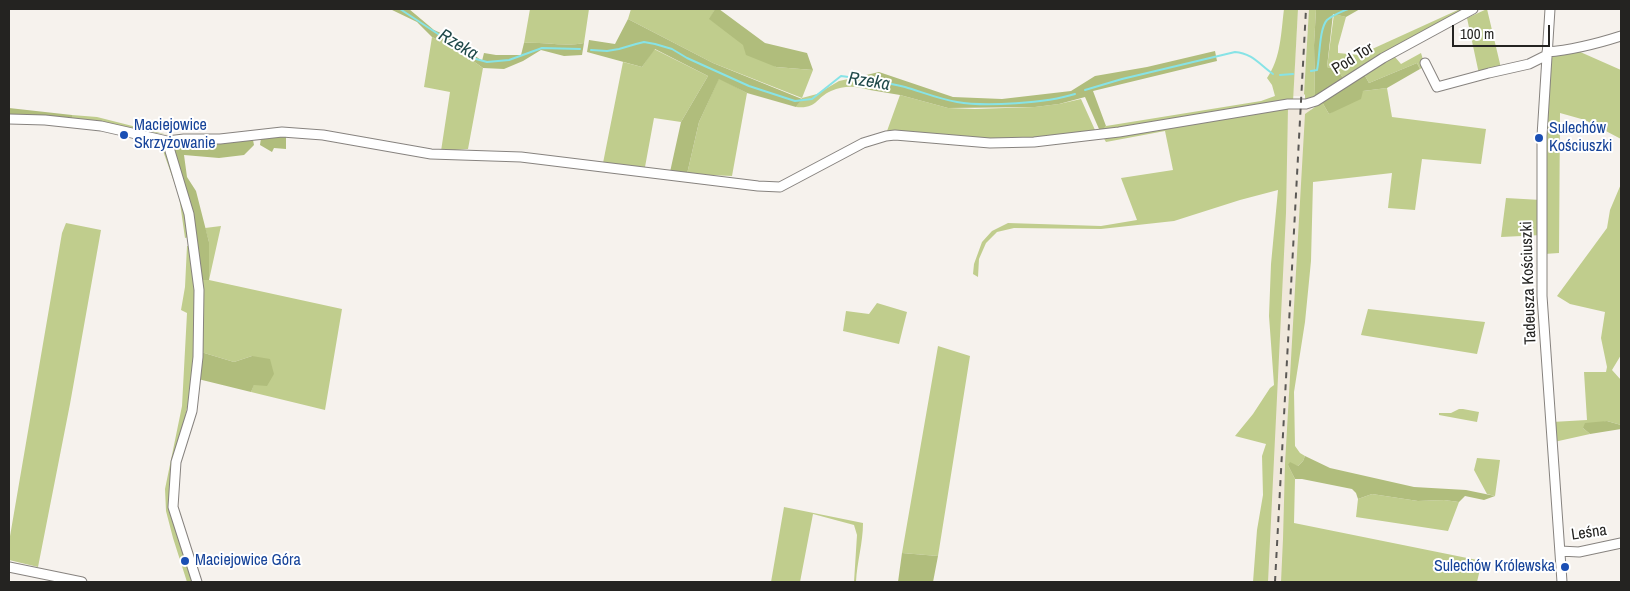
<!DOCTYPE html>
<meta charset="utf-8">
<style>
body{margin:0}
#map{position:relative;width:1630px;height:591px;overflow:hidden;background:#f6f2ed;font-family:"Archivo Narrow",sans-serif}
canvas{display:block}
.frame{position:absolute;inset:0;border:10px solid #242321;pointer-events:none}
.scale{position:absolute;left:1452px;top:25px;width:98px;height:22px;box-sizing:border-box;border:2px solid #242321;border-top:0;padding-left:6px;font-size:15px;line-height:18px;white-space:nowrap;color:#242321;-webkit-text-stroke:4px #fff;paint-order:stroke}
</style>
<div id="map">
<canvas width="1630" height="591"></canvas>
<div class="frame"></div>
<div class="scale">100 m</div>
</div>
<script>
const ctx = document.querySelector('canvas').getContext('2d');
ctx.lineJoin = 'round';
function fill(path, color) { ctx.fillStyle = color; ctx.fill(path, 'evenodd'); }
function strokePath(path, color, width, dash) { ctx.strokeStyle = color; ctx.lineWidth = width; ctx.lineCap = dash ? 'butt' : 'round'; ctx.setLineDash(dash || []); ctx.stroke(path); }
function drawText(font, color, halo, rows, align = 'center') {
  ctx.font = font + ' "Archivo Narrow",sans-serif'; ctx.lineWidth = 4; ctx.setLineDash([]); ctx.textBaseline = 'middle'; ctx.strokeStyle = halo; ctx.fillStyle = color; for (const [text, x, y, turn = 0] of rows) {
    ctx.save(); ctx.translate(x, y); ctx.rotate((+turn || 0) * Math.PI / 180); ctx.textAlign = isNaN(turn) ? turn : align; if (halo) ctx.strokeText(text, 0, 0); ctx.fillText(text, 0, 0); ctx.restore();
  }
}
fill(new Path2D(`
 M1298,9h11l-5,87h-11z
 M1311,107l-17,285 -2,190h-30l9,-127 17,-347z`), '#f0e8dc');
fill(new Path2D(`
 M530,9h59l-5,34c-20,4 -39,-1 -60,0z
 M631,9h84l-5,10 66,48 37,3 -11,28 15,-4 22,-13 23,-5 8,14c-14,-4 -25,-5 -39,1 -16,7 -13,18 -35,16l6,-9 -89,-35 -85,-44z
 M1284,9h14l-5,93 -190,28 3,-4 155,-25 14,-5 -3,-11 -5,-7c14,-20 14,-45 17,-69z
 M1309,9h7l-2,36 1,52 -10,5v-7l-1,-1z
 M1460,9h6l-123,69 -5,-8 -11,-3 7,-53 12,3 -8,29v7l21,2z
 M1487,9l14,59 -22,6 -12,-56z
 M432,37l23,11 28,20 -15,81 -27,2 9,-59 -26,-5z
 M654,49l54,27 -27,46 -27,-4 -9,49 -42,-4 20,-101 19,5z
 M1578,51l43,19v69l-36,-19 -25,-7 -1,140 -15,1 4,-190 1,-6 7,-4z
 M1421,53l4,13 -5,3 -3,-6 -48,20 -5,-9 31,-17 6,7z
 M719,78l28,15 -15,83 -45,-2 12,-52z
 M1387,88l5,29 94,12 -5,35 -59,-5 -7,51 -27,-2 4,-35 -79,9 -2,79 -6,61 -11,70 1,54 5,7 5,3 -2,5 -5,5 -10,-1 7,14 -1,44 188,38 -5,21h-196l2,-43 2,-75 20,-350 17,-12 7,12 34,-23z
 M900,95l48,13 27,1 60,-2 24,-3 22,-5 14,31 -3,3 -90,8 -94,-10h-21z
 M1288,108l-2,105 -18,369h-15l4,-52 6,-35 -1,-39 4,-12 -31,-8 18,-22 17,-26 4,-3 -5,-69 2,-52 7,-74 -38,10 -66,21 -73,8 -87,-1 -17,4 -11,11 -7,16 -1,18 -5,-3 1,-10 8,-22 10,-11 16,-8 93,3 36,-6 -16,-42 52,-8 -8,-39 -59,11 -3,-5z
 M72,115l25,2 71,18 -39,-7 -57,-9z
 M162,148l3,1 20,64 4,24 -4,1 -6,-42z
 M1621,184v171l-9,15 9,10v45l-14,-4 -24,7 7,6 -36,8 -2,-20 35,-2 -3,-48h22l1,-5 -6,-29 4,-26 -35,-8 -13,-8 50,-68 3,-18z
 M1506,198l35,2 1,35 -41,2z
 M66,223l35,7 -31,174 -32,163 -29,-7v-18l53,-309z
 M221,226l-12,54 133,29 -17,101 -74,-18 3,-8 -2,-28 -18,6 -33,-10 1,-72 7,-1v-37l-4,-14z
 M187,246h3l5,56 -1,51 -4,41 -19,88 13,72 -1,1 10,27h-6l-14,-44 -7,-27 -1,-22 17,-83 5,-93 -6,-3 4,-23z
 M877,303l30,9 -8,32 -56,-13 3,-20 23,3z
 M1368,309l117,13 -8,32 -116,-19z
 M938,346l32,10 -32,200 -36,-3z
 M1459,409h4l16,3 -2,10 -38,-7v-2h12z
 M1477,458l23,2 -5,36 -8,-2 -13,-24z
 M1372,494l46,7 26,-1 15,2 -11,29 -92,-14 2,-18z
 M784,507l79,16c0,20 -6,39 -7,59h-2l3,-47 -3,-10 -41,-11 -13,68h-29z`), '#c0cd8d');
fill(new Path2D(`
 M390,9h19l25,21 18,8 30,23 2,-8 12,2h25l3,-12c21,-1 40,4 60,0l-2,12 -18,1 -23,-6 -18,11 -19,8 -21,-1 -28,-20 -23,-11 -15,-15z
 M715,9h4l46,34 42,10 6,17 -37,-3 -30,-12 -3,-10 -34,-26z
 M1316,9h44l-14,8 -13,-3 -6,53 11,3 5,8 -28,19 -1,-52z
 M628,19l85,44 89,36 -6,8 -49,-14 -28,-14 -20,43 -12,52 -17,-2 11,-50 27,-46 -53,-27 -13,18 -55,-15 2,-12 26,4z
 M1215,51l2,10 -124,30 13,35 -3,4 -4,-1 -14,-32 -26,7 -24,3 -87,1 -48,-13 -30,-5 -8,-14 17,-4 74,25 49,2 69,-8 24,-15 52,-9z
 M1417,63l3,6 -33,19 -24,3 -2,8 -32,15 -7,-12 42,-28 5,9z
 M9,108l63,7v4l-63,-4z
 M286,136v13l-12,-1 -2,4 -12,-7 1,-7z
 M253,140l1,5 -10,10 -25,3 -35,-3 3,22 9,14 13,51v38h-7l-18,-96 -10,-37 17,-6z
 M201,352l33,10 18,-6 18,3 4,15 -7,12 -13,-1 -3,7 -53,-13z
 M1607,421l14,4v4l-31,5 -7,-6 2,-5z
 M1305,456l25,12 84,19 52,3 29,6 -11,4 -19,-4 -6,6 -15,-2 -26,1 -46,-7 -14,5 -2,-6 -4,-4 -50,-10h-7l-7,-14 2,-3 8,4 5,-5z
 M902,553l36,3 -5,26h-35z`), '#b0bd7c');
strokePath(new Path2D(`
 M400,9l76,50 11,3 22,-2 33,-12 38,1
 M591,50l16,1 12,-2 17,-5 8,-2 11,2 17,5 15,9 62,28 46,15 17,-2 29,-23c21,3 43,6 64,11 17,5 34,12 52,15 28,5 90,1 118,-8
 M1311,71l6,-1c3,-13 2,-41 10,-50 6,-5 14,-8 21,-11
 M1280,75l13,-1
 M1085,90l37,-11 113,-27c17,1 25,13 38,22`), '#87e3e6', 2);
const minor = new Path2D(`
 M1550,9l-8,127v160l20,286
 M1547,52c26,-2 49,-8 74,-16
 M1425,63l12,24 52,-14 40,-9 18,-9
 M9,119l36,1 56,6 66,15 17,-2h36l62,-7 41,3 108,19 90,3 237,29 22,1 83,-44 23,-7 9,-1 95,8 44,-1 85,-10 169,-28h18l10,-3 67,-43 90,-49
 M167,141l22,73 10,76 -1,67 -6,54 -16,51 -3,45 24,75
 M1560,551l19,1 42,-9
 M9,567l73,15`);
strokePath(minor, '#87837f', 11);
strokePath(minor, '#fff', 9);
strokePath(new Path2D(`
 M1275,582l31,-573`), '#5b5956', 2, [6, 6]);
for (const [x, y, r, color] of [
 [124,135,5,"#1a4fb4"],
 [1539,138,5,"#1a4fb4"],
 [185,561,5,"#1a4fb4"],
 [1565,567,5,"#1a4fb4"]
]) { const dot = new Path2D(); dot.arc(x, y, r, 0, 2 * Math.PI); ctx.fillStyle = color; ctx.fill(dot); strokePath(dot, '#fff', 2); }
drawText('16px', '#242321', '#fff', [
 ["Pod Tor",1353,59,-32],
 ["Tadeusza Kościuszki",1529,283,-92],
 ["Leśna",1589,533,-8]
]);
drawText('16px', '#164399', '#fff', [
 ["Maciejowice",134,126],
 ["Skrzyżowanie",134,144],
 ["Sulechów",1549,129],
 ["Kościuszki",1549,147],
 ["Maciejowice Góra",195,561],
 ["Sulechów Królewska",1555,567,"right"]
], 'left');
drawText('italic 18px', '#1f494a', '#fff', [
 ["Rzeka",458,45,31],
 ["Rzeka",869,82,9]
]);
</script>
